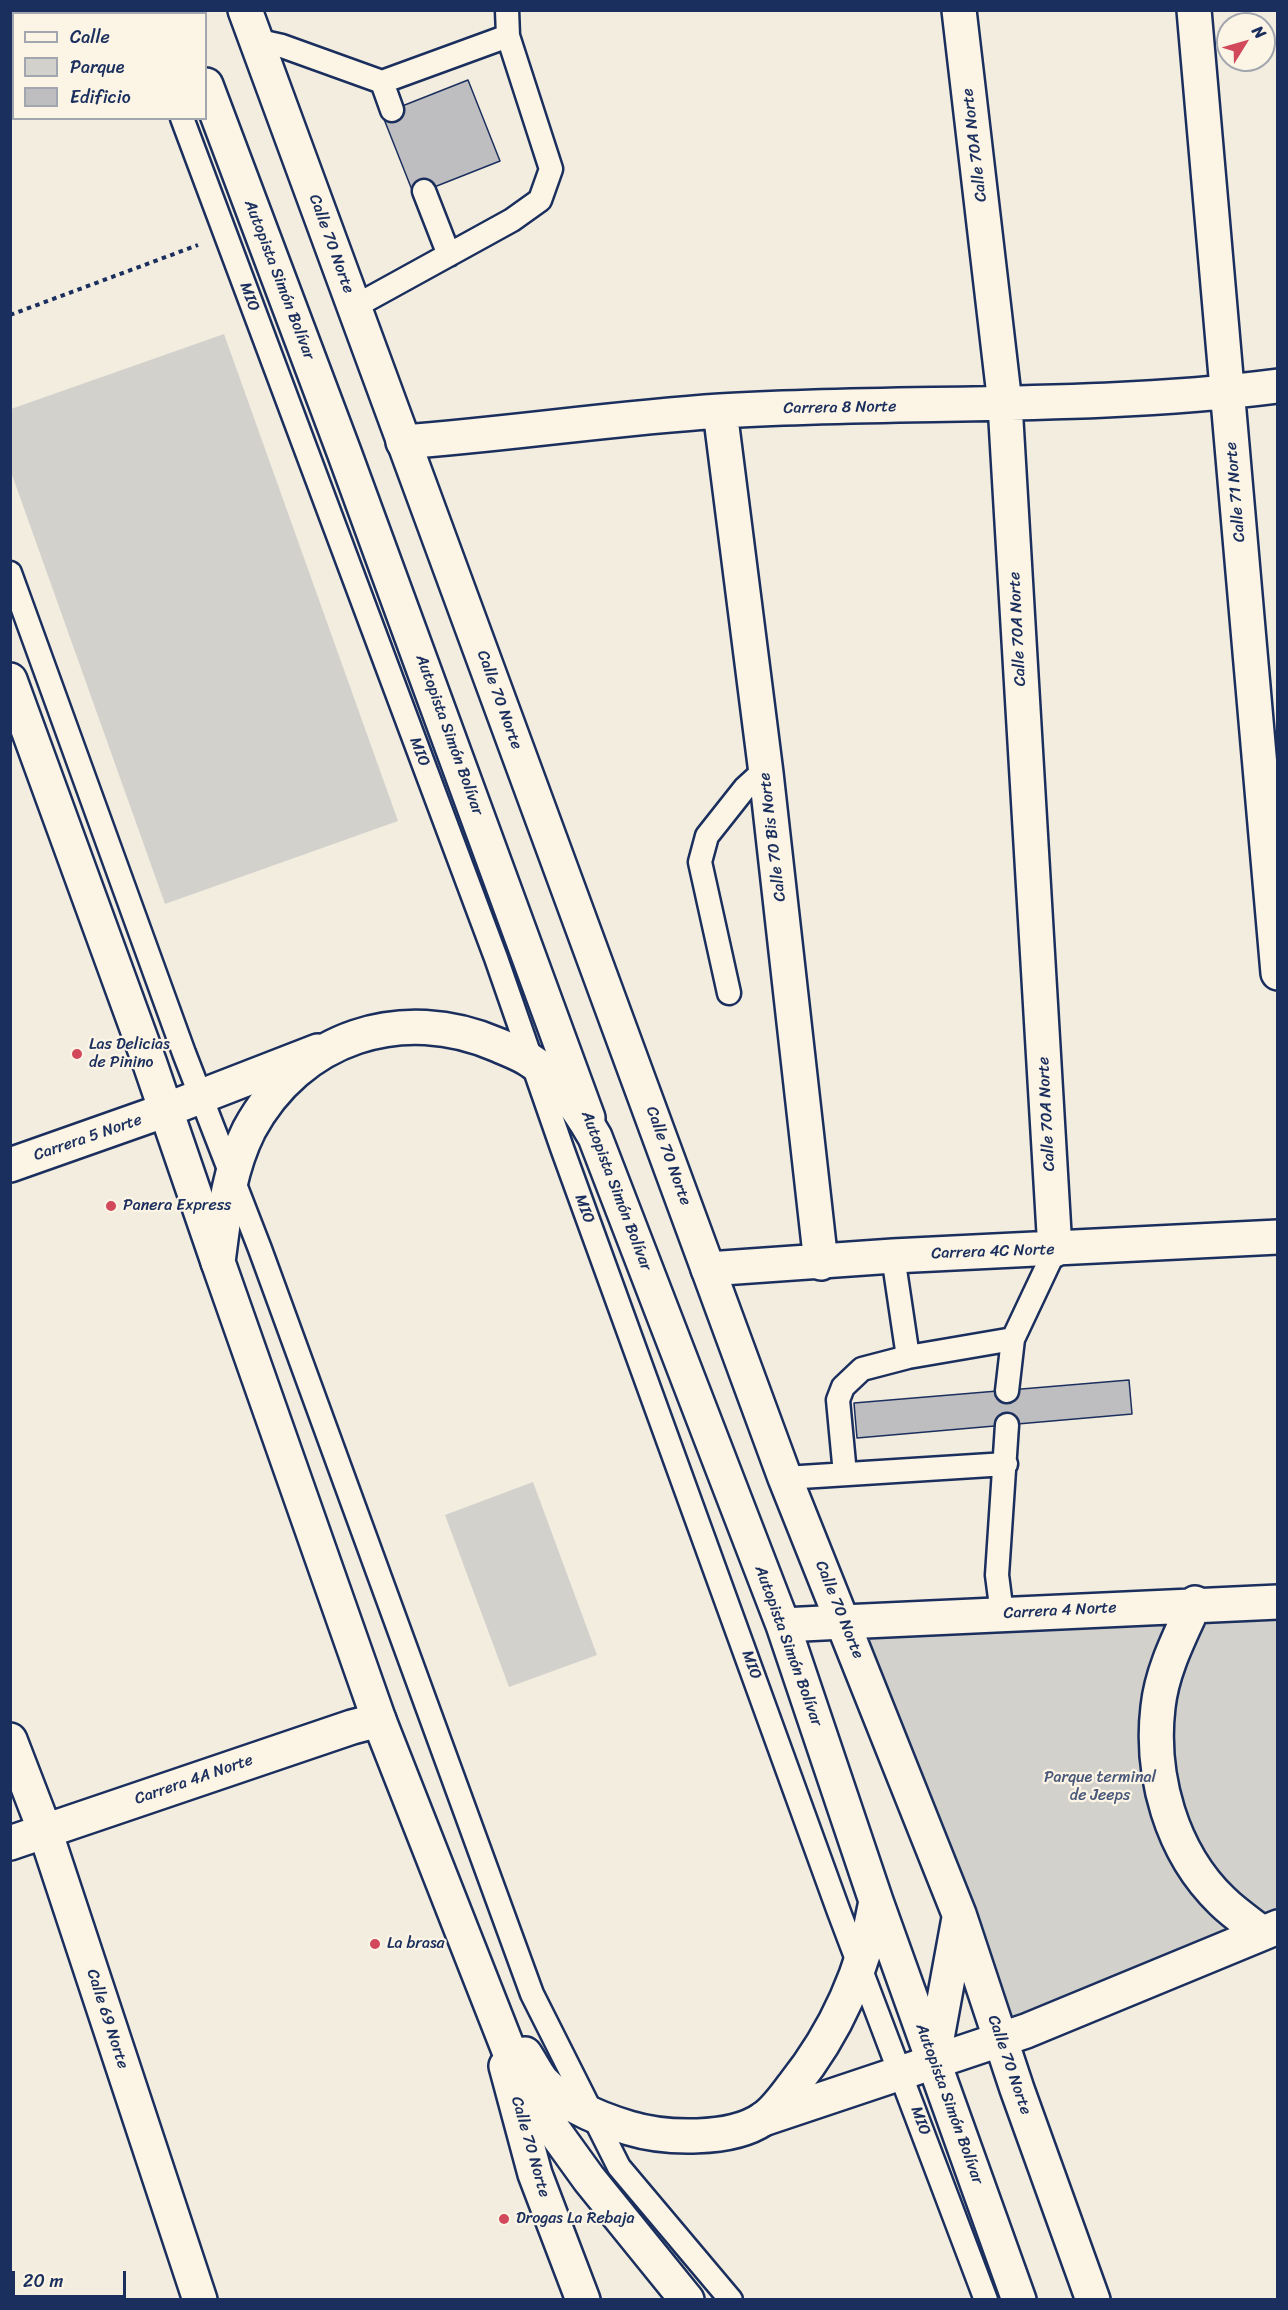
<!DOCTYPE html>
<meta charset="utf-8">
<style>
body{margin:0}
#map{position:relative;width:1288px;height:2310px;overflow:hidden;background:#f3ede0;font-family:Sriracha,sans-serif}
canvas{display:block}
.frame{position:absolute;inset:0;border:12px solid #1b2f5e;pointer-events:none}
.legend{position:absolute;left:12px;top:12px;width:195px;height:108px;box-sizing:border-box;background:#fcf5e5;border:2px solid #a2a6af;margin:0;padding:8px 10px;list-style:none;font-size:18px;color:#1b2f5e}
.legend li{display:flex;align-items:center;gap:12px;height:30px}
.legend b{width:30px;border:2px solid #a2a6af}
.north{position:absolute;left:1216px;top:12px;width:60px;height:60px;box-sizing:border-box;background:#fcf5e5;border:2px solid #a2a6af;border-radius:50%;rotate:53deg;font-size:16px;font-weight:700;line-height:24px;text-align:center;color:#1b2f5e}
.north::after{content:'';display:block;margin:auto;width:21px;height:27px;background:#d1495b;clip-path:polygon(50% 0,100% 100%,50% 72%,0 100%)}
.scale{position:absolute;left:12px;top:2271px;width:114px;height:27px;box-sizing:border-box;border:3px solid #1b2f5e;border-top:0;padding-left:8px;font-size:18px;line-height:21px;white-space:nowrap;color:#1b2f5e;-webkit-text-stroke:4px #fcf5e5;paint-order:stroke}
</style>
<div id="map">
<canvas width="1288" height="2310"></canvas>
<div class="frame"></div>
<ul class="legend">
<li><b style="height:8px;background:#fcf5e5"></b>Calle</li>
<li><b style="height:16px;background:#d3d1cc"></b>Parque</li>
<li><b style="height:16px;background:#bebec0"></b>Edificio</li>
</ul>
<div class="north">N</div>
<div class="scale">20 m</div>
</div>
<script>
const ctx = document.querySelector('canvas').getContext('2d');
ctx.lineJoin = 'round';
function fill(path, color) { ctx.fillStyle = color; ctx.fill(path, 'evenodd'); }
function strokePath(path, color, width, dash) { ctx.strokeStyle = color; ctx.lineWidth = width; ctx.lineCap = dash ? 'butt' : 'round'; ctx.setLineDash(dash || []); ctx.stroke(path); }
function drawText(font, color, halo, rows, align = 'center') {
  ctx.font = font + ' Sriracha,sans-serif'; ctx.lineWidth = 4.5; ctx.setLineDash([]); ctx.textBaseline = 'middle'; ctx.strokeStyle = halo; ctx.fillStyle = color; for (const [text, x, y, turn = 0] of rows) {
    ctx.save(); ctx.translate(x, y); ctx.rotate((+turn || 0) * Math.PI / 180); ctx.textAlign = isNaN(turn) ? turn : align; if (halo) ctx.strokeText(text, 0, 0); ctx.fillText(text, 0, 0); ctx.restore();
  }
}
fill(new Path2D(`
 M224,334l174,487 -233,83 -154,-432v-63z
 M533,1482l64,173 -88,32 -64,-172z
 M1277,1602v325l-277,111 -157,-416z`), '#d3d1cc');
const building = new Path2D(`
 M468,80l32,81 -86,34 -32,-81z
 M1129,1380l3,34 -275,24 -3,-35z`);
fill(building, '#bebec0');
strokePath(building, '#1b2f5e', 1.5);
const service = new Path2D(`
 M142,10l1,4
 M255,40l27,6 100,36 126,-46
 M382,82l10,28
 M182,118l314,840 66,190 277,764 147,388
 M424,191l25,64
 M354,307l158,-87 28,-20 11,-31 -43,-133 -1,-26
 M10,573l174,480 76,196 272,745 87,173 112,133
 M729,993l-29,-131 7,-26 38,-48 12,-11 9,-4
 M893,1256l15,101
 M1013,1339l42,-89
 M845,1474l-7,-74 5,-13 19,-18 46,-12 105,-18 -6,52
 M785,1478l221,-14
 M1002,1614l-5,-39 10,-150`);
const minor = new Path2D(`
 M959,10l46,394 50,846
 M1194,10l84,963
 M720,411l46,362 55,490
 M403,442c106,-8 211,-24 317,-31 185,-11 372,-1 558,-25
 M708,1269l185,-13 385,-19
 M10,1740l35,91 155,469
 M10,1843l342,-116 27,-7
 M506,2066l29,108 48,126`);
const tertiary = new Path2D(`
 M245,10l540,1468 174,436 58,175 76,211
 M10,1165l156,-55
 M1195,1603c-15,33 -33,67 -37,104 -8,68 13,145 64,194 12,12 27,22 40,32
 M843,1622l435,-20
 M933,2060l26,-142
 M763,2119l263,-88 252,-104`);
const primary = new Path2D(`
 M178,10l1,4
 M206,85l138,367 244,666
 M10,680l140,384 68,198
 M166,1110l152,-59`);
const trunk = new Path2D(`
 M783,1625l60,-3
 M525,2054c6,9 11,19 17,27 22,24 57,38 87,47 36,11 102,13 134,-9 11,-7 22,-22 30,-33 44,-55 71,-116 83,-185
 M687,2300l-98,-121 -65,-90 -145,-369 -161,-458c6,-45 10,-90 31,-132 50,-93 153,-127 249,-85 11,5 23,9 33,16 26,16 49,50 64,76l188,488 93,276 143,399`);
strokePath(service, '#1b2f5e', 27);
strokePath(minor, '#1b2f5e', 38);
strokePath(tertiary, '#1b2f5e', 38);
strokePath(primary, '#1b2f5e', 38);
strokePath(trunk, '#1b2f5e', 38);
strokePath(new Path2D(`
 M10,315l188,-70`), '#1b2f5e', 4, [4.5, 4.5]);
strokePath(service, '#fcf5e5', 22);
strokePath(minor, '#fcf5e5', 33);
strokePath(tertiary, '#fcf5e5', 33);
strokePath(primary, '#fcf5e5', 33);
strokePath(trunk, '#fcf5e5', 33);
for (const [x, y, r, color] of [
 [77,1054,6,"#d1495b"],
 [111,1206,6,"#d1495b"],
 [375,1944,6,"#d1495b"],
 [504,2219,6,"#d1495b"]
]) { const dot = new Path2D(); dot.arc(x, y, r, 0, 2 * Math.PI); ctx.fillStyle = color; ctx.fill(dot); strokePath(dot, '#fcf5e5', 2); }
drawText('16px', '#1b2f5e', '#fcf5e5', [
 ["Calle 70A Norte",975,145,-97],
 ["Calle 70 Norte",331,244,70],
 ["Autopista Simón Bolívar",279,280,69],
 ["MIO",249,297,70],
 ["Carrera 8 Norte",840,408,-1],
 ["Calle 71 Norte",1236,492,-95],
 ["Calle 70A Norte",1018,629,-93],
 ["Calle 70 Norte",499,700,70],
 ["Autopista Simón Bolívar",449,735,70],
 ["MIO",419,752,69],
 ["Calle 70 Bis Norte",773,837,-97],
 ["Calle 70A Norte",1047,1114,-93],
 ["Carrera 5 Norte",88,1138,-19],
 ["Calle 70 Norte",668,1156,70],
 ["Autopista Simón Bolívar",616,1191,69],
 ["MIO",584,1209,70],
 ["Carrera 4C Norte",993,1252,-2],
 ["Calle 70 Norte",839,1610,68],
 ["Carrera 4 Norte",1060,1611,-3],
 ["Autopista Simón Bolívar",788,1646,70],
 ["MIO",751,1665,70],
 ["Carrera 4A Norte",194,1780,-19],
 ["Calle 69 Norte",107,2019,72],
 ["Calle 70 Norte",1009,2065,71],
 ["Autopista Simón Bolívar",949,2104,70],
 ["MIO",920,2121,70],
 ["Calle 70 Norte",530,2147,74]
]);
drawText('16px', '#1b2f5e', '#fcf5e5', [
 ["Las Delicias",89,1045],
 ["de Pinino",89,1063],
 ["Panera Express",123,1206],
 ["La brasa",387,1944],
 ["Drogas La Rebaja",516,2219]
], 'left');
drawText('16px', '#49587a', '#fcf5e5', [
 ["Parque terminal",1100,1778],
 ["de Jeeps",1100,1796]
]);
</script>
